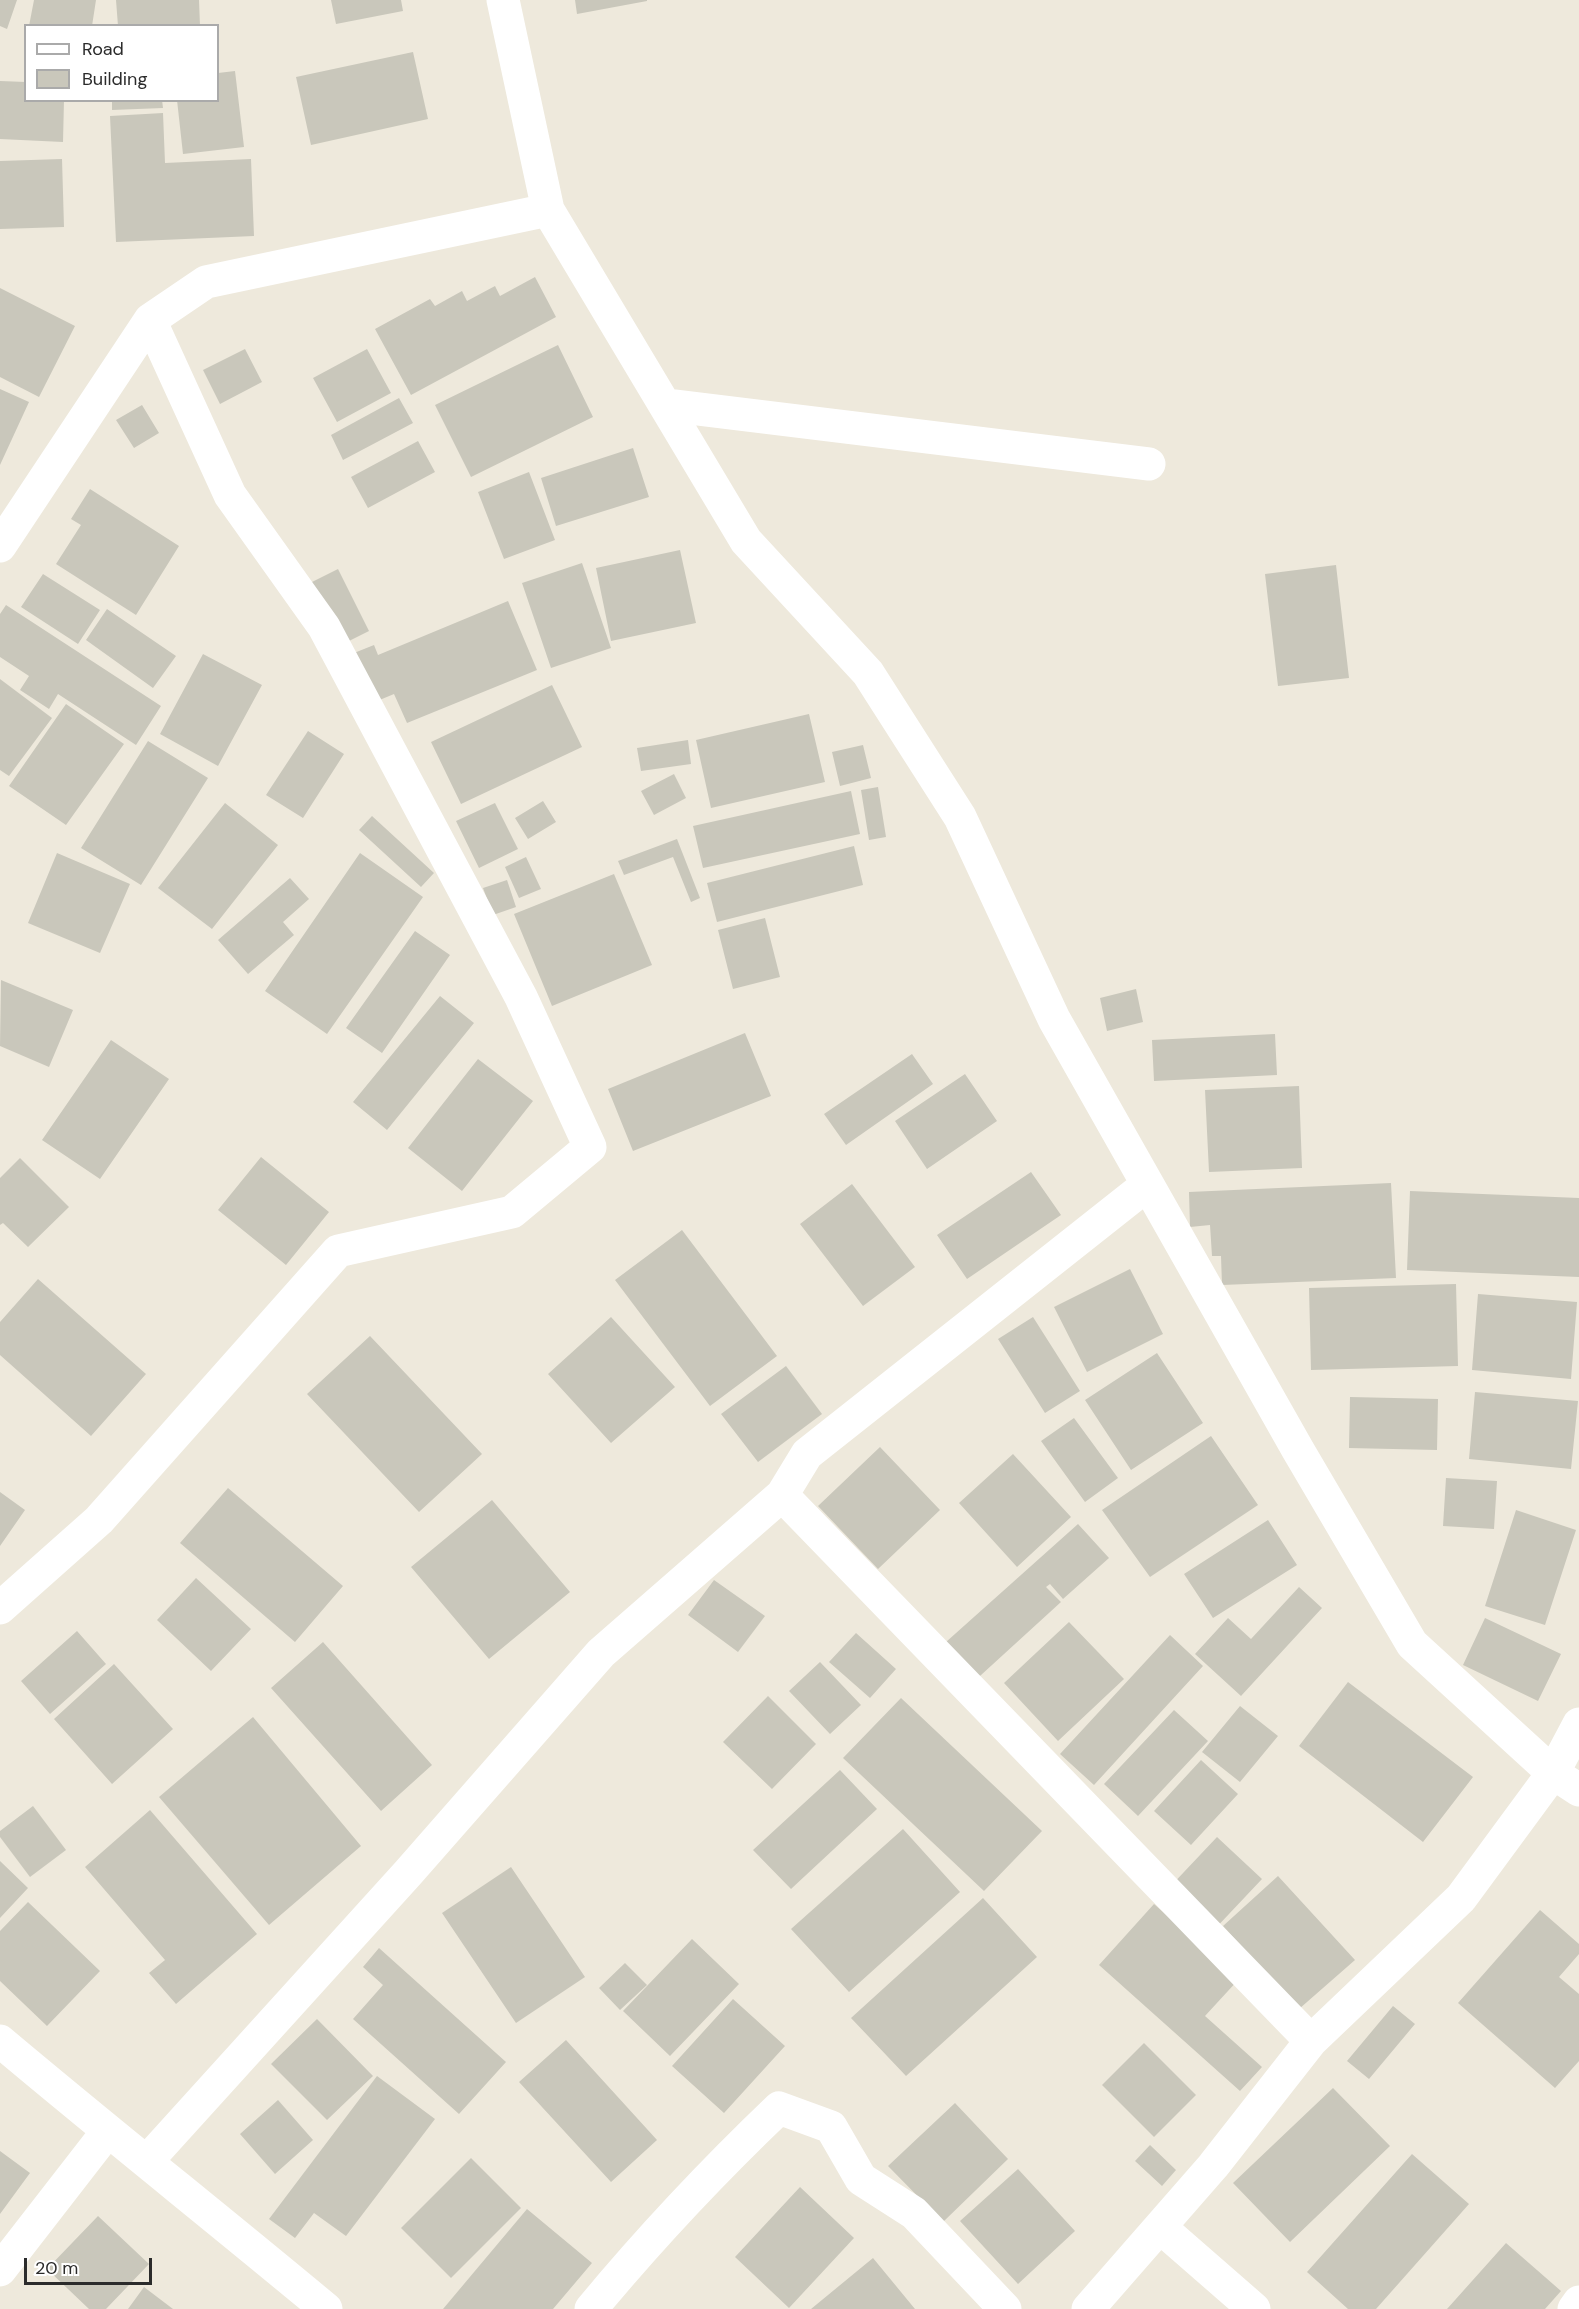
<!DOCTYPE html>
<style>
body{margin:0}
#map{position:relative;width:1579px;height:2309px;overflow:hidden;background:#eee9dc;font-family:"DM Sans",sans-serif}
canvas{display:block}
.legend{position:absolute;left:24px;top:24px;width:195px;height:78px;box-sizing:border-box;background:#fff;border:2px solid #aaa;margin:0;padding:8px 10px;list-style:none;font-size:18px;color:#2b2b2b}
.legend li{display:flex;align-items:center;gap:12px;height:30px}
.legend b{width:30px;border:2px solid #aaa}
.scale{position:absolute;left:24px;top:2258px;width:128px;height:27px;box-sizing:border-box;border:3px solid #2b2b2b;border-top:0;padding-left:8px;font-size:18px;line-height:21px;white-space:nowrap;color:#2b2b2b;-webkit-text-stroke:4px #fff;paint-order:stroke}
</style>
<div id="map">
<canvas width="1579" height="2309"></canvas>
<ul class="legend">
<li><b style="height:8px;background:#fff"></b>Road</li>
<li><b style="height:16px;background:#c9c7bb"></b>Building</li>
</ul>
<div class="scale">20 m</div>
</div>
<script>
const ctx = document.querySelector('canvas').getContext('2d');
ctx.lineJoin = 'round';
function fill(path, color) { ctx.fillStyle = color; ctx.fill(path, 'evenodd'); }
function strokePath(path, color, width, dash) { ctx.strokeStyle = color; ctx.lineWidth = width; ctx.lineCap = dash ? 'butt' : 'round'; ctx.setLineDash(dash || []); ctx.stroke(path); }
fill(new Path2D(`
 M0,0h17l-10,29 -7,-3z
 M34,0h62l-4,26h-63z
 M116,0h83l1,26h-82z
 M331,0h70l2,11 -67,13z
 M575,0h72v1l-70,13z
 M413,52l15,67 -117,26 -15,-68z
 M235,71l9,76 -61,7 -6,-54h41v-27z
 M0,81l26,1v18h38l-1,42 -63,-3z
 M112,100h50l1,8 -51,2z
 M163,113l2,50 86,-4 3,77 -138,6 -6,-126z
 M62,159l2,68 -64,2v-68z
 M535,277l21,40 -145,78 -36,-66 55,-30 5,7 27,-15 5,10 28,-15 5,10z
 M0,288l75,38 -36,71 -39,-20z
 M558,345l35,72 -122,60 -36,-72z
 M245,349l17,33 -42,22 -17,-34z
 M367,349l24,44 -54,29 -24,-44z
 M0,389l29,13 -29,63z
 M399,398l14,25 -70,37 -12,-25z
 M142,405l17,28 -25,15 -18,-28z
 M418,441l17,31 -67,36 -17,-31z
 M633,448l16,49 -93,29 -15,-48z
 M529,472l26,68 -51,19 -26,-67z
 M90,489l89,57 -43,69 -80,-51 25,-39 -10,-6z
 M680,550l16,73 -85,18 -15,-73z
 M582,563l29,85 -60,20 -29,-85z
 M1336,565l13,113 -71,8 -13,-112z
 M338,569l31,62 -32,16 -31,-62z
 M43,574l57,36 -22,34 -57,-37z
 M508,601l29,69 -130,53 -13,-29 -24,10 -21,-49 25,-10 4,10z
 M6,605l155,101 -25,39 -78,-51 -9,15 -29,-19 9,-14 -29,-19v-43z
 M107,609l69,47 -23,32 -67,-48z
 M203,654l59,31 -44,81 -58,-32z
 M0,679l52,39 -43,58 -9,-6z
 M552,685l30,62 -121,57 -30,-62z
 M66,704l58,40 -58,81 -57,-39z
 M809,714l16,68 -114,26 -15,-68z
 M308,731l36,23 -41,64 -37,-23z
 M688,740l3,24 -50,7 -4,-23z
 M148,741l60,37 -67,107 -60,-37z
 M863,745l8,33 -31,8 -8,-34z
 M674,774l12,24 -32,17 -13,-24z
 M878,787l8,50 -17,3 -8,-50z
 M851,791l9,43 -157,34 -10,-42z
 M543,801l13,21 -28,17 -13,-21z
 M225,803l53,42 -66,84 -54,-41z
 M495,803l23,46 -39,19 -23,-47z
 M372,816l62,57 -13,14 -62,-57z
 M677,839l23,59 -9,4 -18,-45 -49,18 -6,-14z
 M854,846l9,39 -146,37 -10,-39z
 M57,853l73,31 -30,69 -72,-30z
 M360,853l63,44 -96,137 -62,-43z
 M526,857l15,32 -22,9 -14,-31z
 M614,874l38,91 -100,41 -38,-92z
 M290,878l19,21 -26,23 11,13 -46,39 -30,-34z
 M507,880l9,27 -23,8 -10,-27z
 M765,918l15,59 -47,12 -15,-59z
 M415,931l35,24 -68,98 -36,-25z
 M1,980l72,30 -24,57 -49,-21z
 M1136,989l7,33 -36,9 -7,-33z
 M440,996l34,27 -87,107 -34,-28z
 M745,1033l26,63 -138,55 -25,-62z
 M1275,1034l2,41 -123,6 -2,-41z
 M111,1040l58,39 -69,100 -58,-39z
 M912,1054l21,30 -87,61 -22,-31z
 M478,1059l55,42 -71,90 -54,-43z
 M965,1074l32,47 -70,48 -32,-48z
 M1299,1086l3,82 -93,4 -4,-82z
 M261,1157l68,55 -43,53 -68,-55z
 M20,1158l49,49 -41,40 -25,-24 -3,2v-47z
 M1031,1172l30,43 -94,64 -30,-44z
 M1391,1183l5,95 -174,7 -1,-29h-9l-2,-31 -20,2 -1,-35z
 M852,1184l63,83 -52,39 -63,-82z
 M1410,1191l169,7v79l-172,-7z
 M682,1230l95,126 -67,50 -95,-126z
 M1130,1269l33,65 -76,38 -33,-65z
 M38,1279l108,95 -55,62 -91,-81v-33z
 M1456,1284l2,82 -147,4 -2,-82z
 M1478,1294l99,8 -6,77 -99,-9z
 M611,1317l64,70 -64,56 -63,-69z
 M1033,1317l47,74 -35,22 -47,-74z
 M370,1336l112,118 -63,58 -112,-118z
 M1157,1353l46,70 -72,47 -46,-70z
 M786,1366l36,48 -64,48 -37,-48z
 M1475,1392l103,9 -7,68 -102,-10z
 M1350,1397l88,2 -1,51 -88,-2z
 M1074,1418l44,60 -33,24 -44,-61z
 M1211,1436l47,69 -108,72 -48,-67z
 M880,1447l60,63 -62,59 -60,-63z
 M1013,1454l58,63 -54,50 -58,-64z
 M1446,1478l51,3 -3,48 -51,-3z
 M228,1488l115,98 -48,56 -115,-99z
 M0,1492l25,18 -25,36z
 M492,1500l78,92 -81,67 -78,-92z
 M1516,1510l60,20 -31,95 -60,-19z
 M1268,1520l29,45 -84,53 -29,-44z
 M1078,1524l31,34 -46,41 -13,-15 -4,3 15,15 -92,84 -23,-44z
 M196,1578l55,51 -40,42 -54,-51z
 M714,1580l51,36 -27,36 -50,-37z
 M1299,1587l23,21 -81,88 -46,-42 33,-36 23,21z
 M1485,1618l76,36 -23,47 -75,-36z
 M1069,1622l55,57 -66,62 -54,-58z
 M77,1631l29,33 -56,50 -29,-33z
 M856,1633l40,36 -26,29 -41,-36z
 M1170,1635l33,31 -109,119 -34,-31z
 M323,1642l109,123 -51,46 -110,-123z
 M820,1662l41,43 -31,29 -41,-43z
 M114,1664l59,65 -61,55 -58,-65z
 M1348,1682l125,95 -50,65 -124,-96z
 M768,1696l48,48 -44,45 -49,-47z
 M901,1698l141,133 -58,60 -141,-133z
 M1240,1706l38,30 -38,46 -38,-30z
 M1174,1710l34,31 -70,75 -34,-32z
 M253,1717l108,129 -92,79 -110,-128z
 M1201,1760l37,34 -47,51 -37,-34z
 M840,1770l37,39 -86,80 -38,-39z
 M33,1806l33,44 -36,27 -30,-40v-6z
 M150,1810l107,124 -81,70 -27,-31 16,-13 -80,-93z
 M903,1829l57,63 -111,100 -58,-63z
 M1217,1837l45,42 -50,53 -45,-42z
 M0,1861l28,27 -28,30z
 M511,1867l74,110 -69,46 -74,-110z
 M1278,1876l77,84 -56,49 -76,-83z
 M983,1898l54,59 -131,119 -55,-58z
 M28,1902l72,69 -53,55 -47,-45v-50z
 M1154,1904l85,75 -34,37 57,51 -22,24 -141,-126z
 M1540,1910l39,34v10l-20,23 20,17v67l-24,27 -97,-85z
 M692,1939l47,45 -69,72 -47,-45z
 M379,1948l127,114 -47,52 -106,-95 30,-34 -20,-18z
 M625,1963l22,22 -27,25 -21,-22z
 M733,1999l52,47 -61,67 -52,-47z
 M1393,2006l22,18 -46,55 -22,-18z
 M317,2019l56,57 -46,44 -56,-56z
 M566,2040l91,100 -46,42 -92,-100z
 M1144,2043l52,52 -42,42 -52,-52z
 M377,2076l58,43 -89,117 -32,-23 -19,25 -26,-19z
 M1333,2088l57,58 -100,96 -57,-59z
 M278,2100l35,40 -38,34 -35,-40z
 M955,2103l53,56 -65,63 -55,-56z
 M1150,2145l26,25 -14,16 -27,-25z
 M0,2151l30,22 -30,41z
 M1412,2154l57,50 -93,105h-28l-41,-37z
 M471,2158l50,50 -70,70 -50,-50z
 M1018,2169l57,62 -57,53 -58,-63z
 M800,2187l54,51 -65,70 -54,-51z
 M527,2209l65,54 -39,46h-110z
 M98,2216l51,48 -43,45h-17l-42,-40z
 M1506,2243l55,48 -16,18h-98z
 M873,2258l42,51h-104z
 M144,2287l29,22h-45z`), '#c9c7bb');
strokePath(new Path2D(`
 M503,0l45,210 198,331 122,132 92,144 94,202 244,431 114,194 141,129 26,17
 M666,405l483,59
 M0,546l150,-226 56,-38 342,-72
 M782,1495l529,546
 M0,1608l99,-88 239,-269 174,-39 78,-65 -69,-150 -197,-370 -94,-132 -80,-175
 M0,2041c108,91 218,178 326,268
 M147,2161l261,-288 193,-220 181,-158 25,-41 340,-269
 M1160,2227l94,82
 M0,2270l107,-138
 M591,2309c59,-71 122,-138 188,-201l52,19 30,52 53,34 91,96
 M1088,2309l125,-143 98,-125 150,-143 92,-125 26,-49
 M1574,2309l5,-7`), '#fff', 33);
</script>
